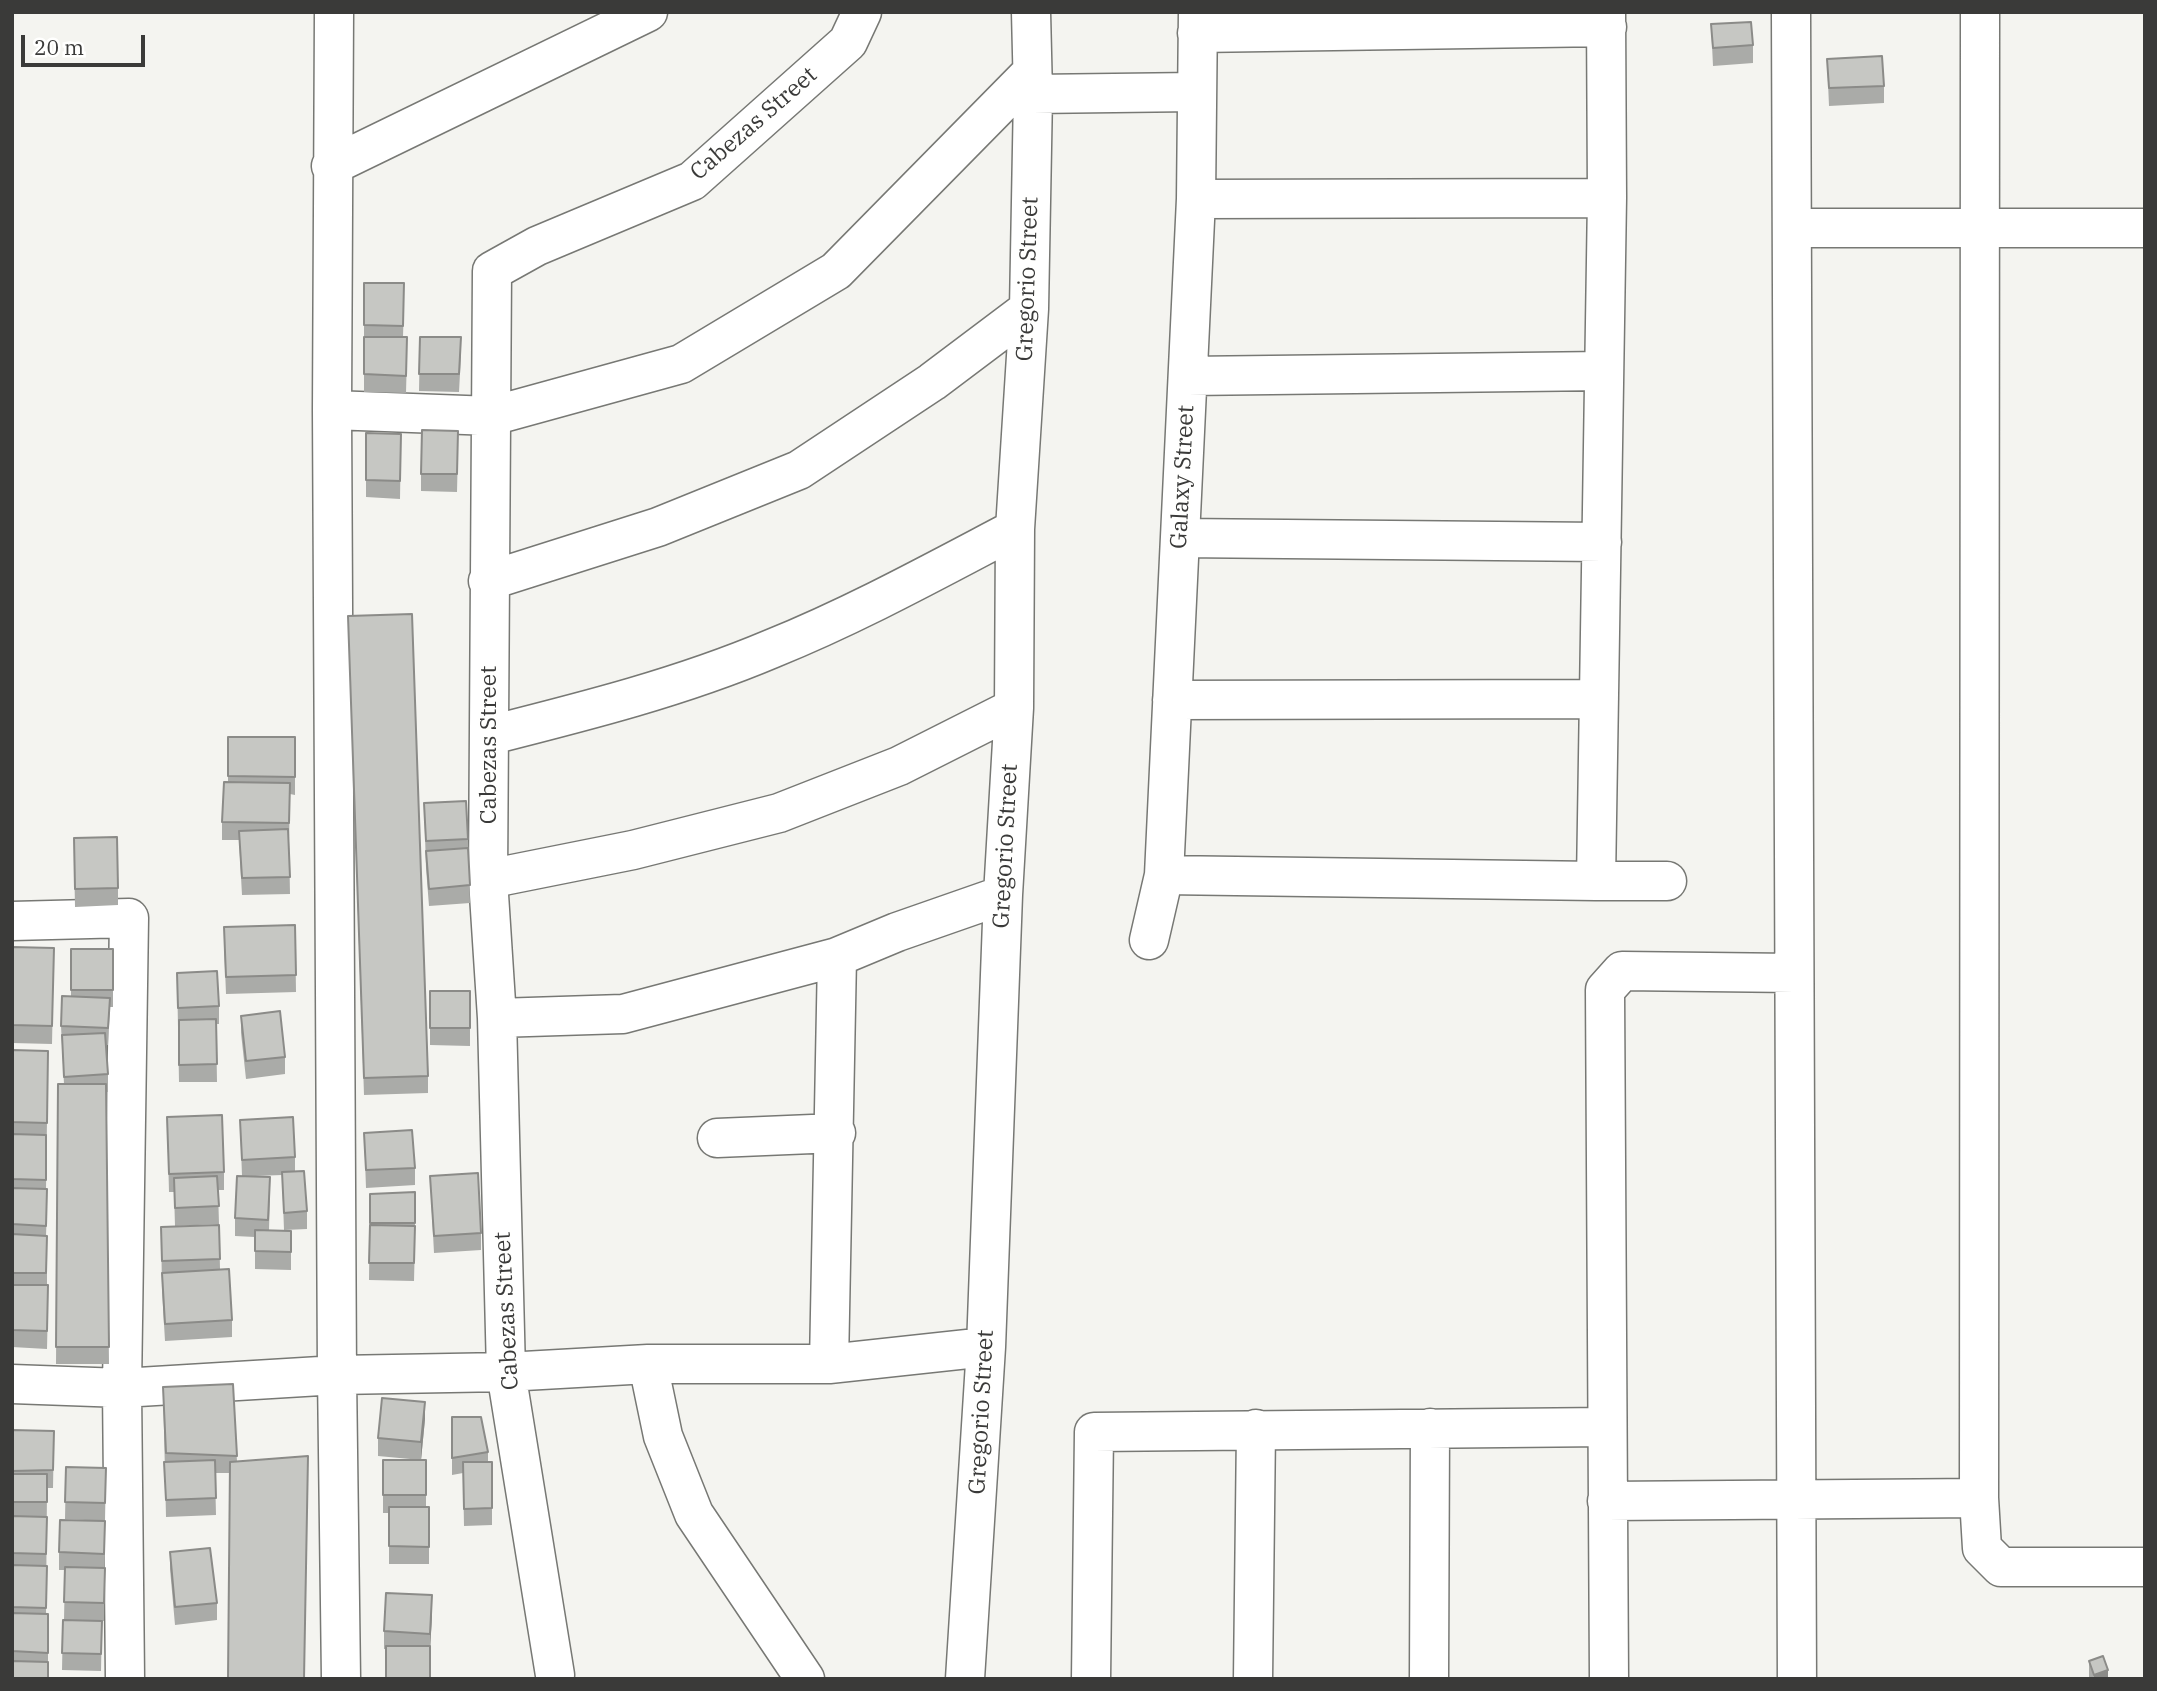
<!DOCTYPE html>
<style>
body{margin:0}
#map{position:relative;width:2157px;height:1691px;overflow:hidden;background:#f4f4f0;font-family:"IBM Plex Serif",serif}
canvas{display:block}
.frame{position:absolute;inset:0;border:14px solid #3a3a39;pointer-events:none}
.scale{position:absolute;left:21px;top:35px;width:124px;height:32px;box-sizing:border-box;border:4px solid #3a3a39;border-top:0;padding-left:9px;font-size:21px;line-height:24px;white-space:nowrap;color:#3a3a39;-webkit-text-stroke:5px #fffffe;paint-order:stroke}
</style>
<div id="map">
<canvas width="2157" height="1691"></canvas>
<div class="frame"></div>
<div class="scale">20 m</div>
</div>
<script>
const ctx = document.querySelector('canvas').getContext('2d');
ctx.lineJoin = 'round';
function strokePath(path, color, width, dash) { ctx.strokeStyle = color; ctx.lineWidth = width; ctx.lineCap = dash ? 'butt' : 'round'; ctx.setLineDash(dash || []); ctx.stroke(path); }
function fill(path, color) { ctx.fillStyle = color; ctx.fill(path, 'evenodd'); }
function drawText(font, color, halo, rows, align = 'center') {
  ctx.font = font + ' "IBM Plex Serif",serif'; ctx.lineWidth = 5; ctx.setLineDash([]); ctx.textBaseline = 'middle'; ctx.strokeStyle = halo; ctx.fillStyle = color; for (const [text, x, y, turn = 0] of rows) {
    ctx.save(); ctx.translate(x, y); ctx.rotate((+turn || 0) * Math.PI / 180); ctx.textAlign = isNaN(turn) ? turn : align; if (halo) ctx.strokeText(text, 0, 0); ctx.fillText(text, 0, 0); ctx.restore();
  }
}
const minor = new Path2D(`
 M334,12l-2,398 5,965 4,304
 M1606,12l1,186 -11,683h71
 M1791,12l6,1667
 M1980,12l-1,1486 3,50 19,19h144
 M1197,33l410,-6
 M1033,94l162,-2
 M331,166l317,-154
 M1196,199l411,-1
 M1792,228h353
 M1188,376l416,-5
 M332,410l160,6 189,-52 155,-93 196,-199
 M1180,538l422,4
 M488,581l170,-54 141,-57 133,-88 97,-73
 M1172,700l427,-1
 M491,735c95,-24 190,-48 280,-86 84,-34 164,-78 244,-120
 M1164,875l432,6
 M488,879l145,-29 146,-37 120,-47 115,-58
 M12,921l117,-3 -7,470 3,291
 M1149,940l15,-65 32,-676 2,-187
 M497,1018l126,-4 214,-57 60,-25 106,-37
 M717,1138l119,-5
 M648,1364l15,72 31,78 111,165
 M829,1364l8,-407
 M12,1384l110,4 215,-13 169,-3 142,-8h181l157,-17
 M1607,1501l372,-3
 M555,1675l-49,-303 -9,-354 -9,-139 4,-608 45,-25 155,-65 156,-139 14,-30
 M965,1679l21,-332 17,-452 11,-187 1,-179 14,-220 4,-215 -2,-82
 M1091,1679l3,-247 513,-5
 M1253,1679l3,-250
 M1429,1679l1,-251
 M1609,1679l-4,-689 17,-19 172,2`);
strokePath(minor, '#777874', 41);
strokePath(minor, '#fff', 38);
fill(new Path2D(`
 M1711,24l42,21v18l-40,3z
 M1827,59l57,27v17l-55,3z
 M404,301l-1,36 4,18 -1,38 -42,-1v-67z
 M420,337l41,18 -2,37 -40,-1z
 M366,433l35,1 -1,65 -34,-2z
 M458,449l-1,43 -36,-1v-17z
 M348,616l80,460v17l-64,2z
 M228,737h67v58l-5,-1 -1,47 1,53 -48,1 -3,-55h-17v-18l6,-40z
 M424,803l44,36 2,64 -41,3 -3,-38z
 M74,856l44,32v17l-43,2z
 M295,925l1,67 -70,2 -2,-50z
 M12,947l42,1 -2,96 -40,-1z
 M71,949h42v58h-3l-2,38h-2l2,29v18h-2l3,272h-53l2,-280h6l-3,-58 10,-30z
 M177,973l42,33v18h-3l1,58h-38z
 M430,991h40v55l-40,-1z
 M241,1016l44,41v17l-39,5 -5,-46z
 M12,1050l36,1 -2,138 1,18 -1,29h1v49l1,18 -1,46 -35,-2z
 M167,1117l57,55v18h-6l1,34 -44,2 -1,-34h-5z
 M240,1120l55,37v15l12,39v18l-23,1 -2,-55 -27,1 15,19 -1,35 22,1v39l-36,-1v-32l-20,-1v-18l7,-42z
 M364,1133l51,35v17l-49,3z
 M430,1176l51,57v17l-47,3z
 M415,1192v48l-1,41 -45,-1 1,-86z
 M219,1225l1,44 12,51v17l-67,4 -3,-51 -1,-63z
 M233,1384l4,78 -7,11h-15l1,42 -50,2 -3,-130z
 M452,1417l36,35v10h4v63l-28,1 -1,-53 -11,2z
 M425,1419l-4,41h5v47h3v57h-40v-51h-6v-53h38l-43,-4v-18z
 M12,1430l42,1 -1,57h-6l-1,126h2v48l-36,17z
 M66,1467l40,1 -1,53 -40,-2z
 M105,1521l-1,100 -40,-1 1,-50h-6v-18z
 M170,1552l47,51v17l-42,5 -5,-56z
 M432,1613l-2,38 -46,-2v-18z
 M63,1620l39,1 -1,50 -39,-1z
 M2089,1661l19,18h-19z`), '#aaaba8');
fill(new Path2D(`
 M425,1402v17l-4,41v-18z
 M432,1595v18l-2,38v-17z
 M2108,1670v9h-14v-4z`), '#8b8b88');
const building = new Path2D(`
 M1751,22l2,23 -40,3 -2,-24z
 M1882,56l2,30 -55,2 -2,-29z
 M364,283h40l-1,43 -39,-1z
 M364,337h43l-1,39 -42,-2z
 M420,337h41l-2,37h-40z
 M422,430l36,1 -1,43h-36z
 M366,433l35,1 -1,47 -34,-1z
 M412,614l16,462 -64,2 -16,-462z
 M228,737h67v40l-67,-1z
 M224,782l66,1 -1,40 -67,-1z
 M466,801l2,38 -42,2 -2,-38z
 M288,829l2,48 -48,1 -3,-47z
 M117,837l1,51 -43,1 -1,-51z
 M468,848l2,37 -41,4 -3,-38z
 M295,925l1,50 -70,2 -2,-50z
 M12,947l42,1 -2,78 -40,-1z
 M71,949h42v41h-42z
 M217,971l2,35 -41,2 -1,-35z
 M430,991h40v37h-40z
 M62,996l48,2 -2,30 -47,-2z
 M280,1011l5,46 -39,4 -5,-45z
 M216,1019l1,45 -38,1v-45z
 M105,1033l3,41 -44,3 -2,-42z
 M12,1050l36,1 -1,72 -35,-1z
 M58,1084h48l3,263h-53z
 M222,1115l2,57 -55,2 -2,-57z
 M293,1117l2,40 -53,3 -2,-40z
 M412,1130l3,38 -49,2 -2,-37z
 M12,1134l34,1v45l-34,-1z
 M304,1171l3,40 -23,2 -2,-41z
 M478,1173l3,60 -47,3 -4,-60z
 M217,1176l2,30 -44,2 -1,-30z
 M237,1176l33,1 -2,43 -33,-2z
 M12,1188l35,1 -1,37 -34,-2z
 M415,1192v31h-45v-29z
 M219,1225l1,34 -58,2 -1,-34z
 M370,1225l45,1 -1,37h-45z
 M255,1230l36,1v21l-36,-1z
 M12,1234l35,2 -1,37h-34z
 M229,1269l3,51 -67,4 -3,-51z
 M12,1285h36l-1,46 -35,-1z
 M233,1384l4,72 -71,-3 -3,-66z
 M382,1398l43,4 -4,40 -43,-4z
 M452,1417h29l7,35 -36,6z
 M12,1430l42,1 -1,39 -41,1z
 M308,1456l-4,223h-76l2,-217z
 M215,1460l1,38 -50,2 -2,-38z
 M383,1460h43v35h-43z
 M463,1462h29v46l-28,1z
 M66,1467l40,1 -1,35 -40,-1z
 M12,1474h35v28h-35z
 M389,1507h40v40l-40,-1z
 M12,1516l35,1 -1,37 -34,-1z
 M60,1520l45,1 -1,33 -45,-2z
 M210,1548l7,55 -42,4 -5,-55z
 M12,1565l35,1 -1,42 -34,-1z
 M65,1567l40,1 -1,35 -40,-1z
 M386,1593l46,2 -2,39 -46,-3z
 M12,1613l36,1v39l-36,-2z
 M63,1620l39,1 -1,33 -39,-1z
 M386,1646h44v33h-44z
 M2103,1656l5,14 -14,5 -5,-14z
 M12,1661l36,1v17h-36z`);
fill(building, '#c6c7c3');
strokePath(building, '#8b8b88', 2);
drawText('23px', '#3a3a39', '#fffffe', [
 ["Cabezas Street",754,124,-41],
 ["Gregorio Street",1028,279,-88],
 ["Galaxy Street",1183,477,-87],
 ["Cabezas Street",489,745,-90],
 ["Gregorio Street",1006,846,-87],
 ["Cabezas Street",507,1311,-93],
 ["Gregorio Street",982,1412,-87]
]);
</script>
